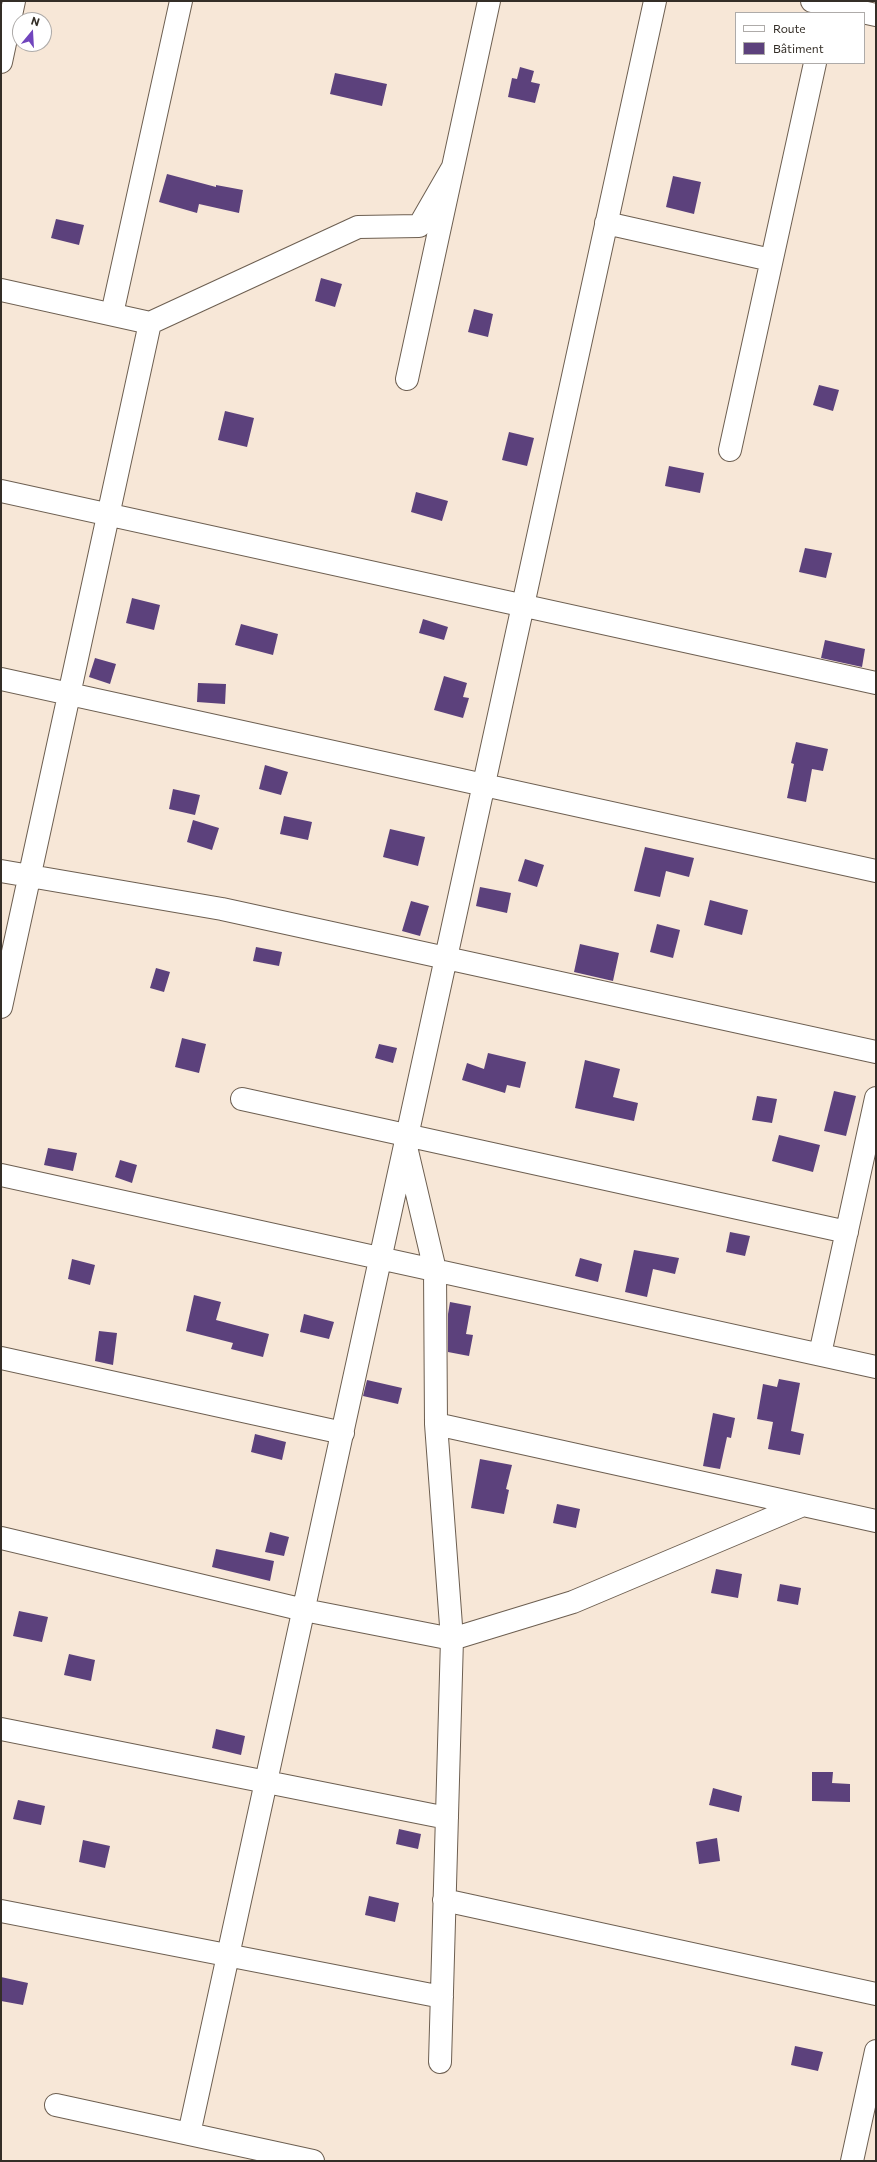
<!DOCTYPE html>
<meta charset="utf-8">
<style>
body{margin:0}
#map{position:relative;width:877px;height:2162px;overflow:hidden;background:#f7e7d7;font-family:Commissioner,sans-serif}
canvas{display:block}
.frame{position:absolute;inset:0;border:2px solid #342e27;pointer-events:none}
.legend{position:absolute;left:735px;top:12px;width:130px;height:52px;box-sizing:border-box;background:#fff;border:1px solid #aeaba9;margin:0;padding:5px 7px;list-style:none;font-size:12px;color:#342e27}
.legend li{display:flex;align-items:center;gap:8px;height:20px}
.legend b{width:20px;border:1px solid #aeaba9}
.north{position:absolute;left:12px;top:12px;width:40px;height:40px;box-sizing:border-box;background:#fff;border:1px solid #aeaba9;border-radius:50%;rotate:18deg;font-size:11px;font-weight:700;line-height:16px;text-align:center;color:#342e27}
.north::after{content:'';display:block;margin:auto;width:14px;height:18px;background:#7145bd;clip-path:polygon(50% 0,100% 100%,50% 72%,0 100%)}
</style>
<div id="map">
<canvas width="877" height="2162"></canvas>
<div class="frame"></div>
<ul class="legend">
<li><b style="height:5px;background:#fff"></b>Route</li>
<li><b style="height:11px;background:#5c417c"></b>Bâtiment</li>
</ul>
<div class="north">N</div>
</div>
<script>
const ctx = document.querySelector('canvas').getContext('2d');
ctx.lineJoin = 'round';
function fill(path, color) { ctx.fillStyle = color; ctx.fill(path, 'evenodd'); }
function strokePath(path, color, width, dash) { ctx.strokeStyle = color; ctx.lineWidth = width; ctx.lineCap = dash ? 'butt' : 'round'; ctx.setLineDash(dash || []); ctx.stroke(path); }
fill(new Path2D(`
 M520,67l14,4 -3,11 9,2 -5,19 -27,-6 4,-19 5,1z
 M335,73l52,11 -5,22 -52,-12z
 M167,174l49,13v-2l27,5 -4,23 -40,-9 -2,9 -38,-11z
 M673,176l28,6 -7,32 -28,-7z
 M56,219l28,6 -5,20 -28,-7z
 M321,278l21,6 -7,23 -20,-6z
 M474,309l19,5 -5,23 -20,-5z
 M819,385l20,5 -6,21 -20,-6z
 M225,411l29,7 -7,29 -29,-7z
 M509,432l25,6 -7,28 -25,-6z
 M669,466l35,7 -4,20 -35,-7z
 M416,492l32,9 -6,20 -31,-9z
 M805,548l27,5 -6,25 -27,-6z
 M132,598l28,7 -6,25 -28,-7z
 M423,619l25,8 -4,13 -25,-7z
 M241,624l37,10 -5,21 -38,-10z
 M825,640l40,9 -3,18 -41,-9z
 M95,658l21,6 -6,20 -21,-7z
 M444,676l23,7 -4,14 6,1 -6,20 -29,-8z
 M198,683l28,1 -1,20 -28,-2z
 M796,742l32,7 -5,22 -11,-2 -6,33 -19,-4 7,-34 -3,-1z
 M265,765l23,7 -7,23 -22,-6z
 M173,789l27,6 -5,20 -26,-6z
 M284,816l28,6 -4,18 -28,-6z
 M193,820l26,8 -7,22 -25,-8z
 M390,829l35,8 -7,29 -35,-9z
 M645,847l49,11 -5,19 -23,-6 -6,26 -26,-6z
 M525,859l19,6 -7,22 -19,-6z
 M480,887l31,6 -4,20 -31,-7z
 M710,900l38,10 -6,25 -38,-10z
 M411,901l18,5 -9,30 -18,-5z
 M657,924l23,6 -7,28 -23,-6z
 M580,944l39,9 -6,28 -39,-9z
 M256,947l26,5 -3,14 -26,-5z
 M156,968l14,4 -6,20 -14,-4z
 M182,1038l24,6 -7,29 -24,-6z
 M379,1044l18,4 -4,15 -18,-5z
 M488,1053l38,9 -6,26 -13,-3 -2,8 -43,-13 5,-17 17,6z
 M585,1060l35,9 -7,28 25,6 -4,18 -59,-13z
 M834,1091l22,5 -10,40 -22,-5z
 M757,1096l20,3 -5,24 -20,-3z
 M779,1135l41,10 -7,27 -41,-11z
 M48,1148l29,5 -4,18 -29,-6z
 M120,1160l17,5 -5,18 -17,-6z
 M730,1232l20,4 -5,20 -19,-4z
 M634,1250l45,8 -4,16 -22,-5 -6,28 -22,-5z
 M580,1258l22,6 -4,18 -23,-6z
 M72,1259l23,6 -5,20 -22,-6z
 M194,1295l27,7 -5,18 53,14 -6,23 -32,-8 2,-6 -47,-12z
 M450,1302l21,4 -5,28 7,1 -4,21 -21,-4v-38z
 M304,1314l30,8 -5,17 -29,-7z
 M99,1331l18,2 -4,32 -18,-4z
 M779,1379l21,4 -9,48 13,3 -4,21 -32,-6 5,-27 -16,-3 6,-35 14,3z
 M367,1380l35,8 -4,16 -35,-8z
 M713,1413l22,5 -4,20 -4,-1 -7,32 -17,-3z
 M255,1434l31,8 -4,18 -31,-8z
 M480,1459l32,6 -6,24 3,1 -5,24 -33,-6z
 M557,1504l23,5 -4,19 -23,-5z
 M270,1532l19,5 -5,19 -19,-4z
 M216,1549l58,12 -4,20 -58,-14z
 M716,1569l26,5 -4,24 -27,-5z
 M780,1584l21,4 -3,17 -21,-4z
 M19,1611l29,6 -6,25 -29,-6z
 M69,1654l26,6 -4,21 -27,-6z
 M216,1729l29,7 -4,19 -29,-7z
 M812,1772h21l-1,11 18,1v18l-38,-1z
 M713,1788l29,8 -3,16 -30,-7z
 M18,1800l27,6 -4,19 -28,-6z
 M399,1829l22,5 -3,15 -22,-5z
 M717,1838l3,23 -21,3 -3,-22z
 M83,1840l27,6 -5,22 -26,-6z
 M369,1896l30,7 -4,19 -30,-7z
 M1,1977l27,6 -5,22 -22,-4z
 M795,2046l28,6 -5,19 -27,-6z`), '#5c417c');
const minor = new Path2D(`
 M812,1l64,14
 M1,62l13,-61
 M606,223l165,37
 M1,290l149,33 208,-96 61,-1 34,-59
 M112,314l69,-313
 M407,379l82,-378
 M730,450l85,-387
 M1,491l875,192
 M1,679l875,192
 M1,871l221,38 654,143
 M1,1007l149,-684
 M242,1099l605,133
 M407,1151l28,119 1,154 16,215 -12,423
 M1,1175l875,192
 M820,1354l56,-256
 M1,1358l342,75
 M436,1424l440,97
 M1,1538l303,72 148,29 121,-37 230,-97
 M1,1729l446,89
 M444,1900l432,94
 M1,1911l441,86
 M56,2105l257,56
 M189,2134l466,-2133
 M852,2161l24,-110`);
strokePath(minor, '#6d5f51', 24);
strokePath(minor, '#fff', 22);
</script>
